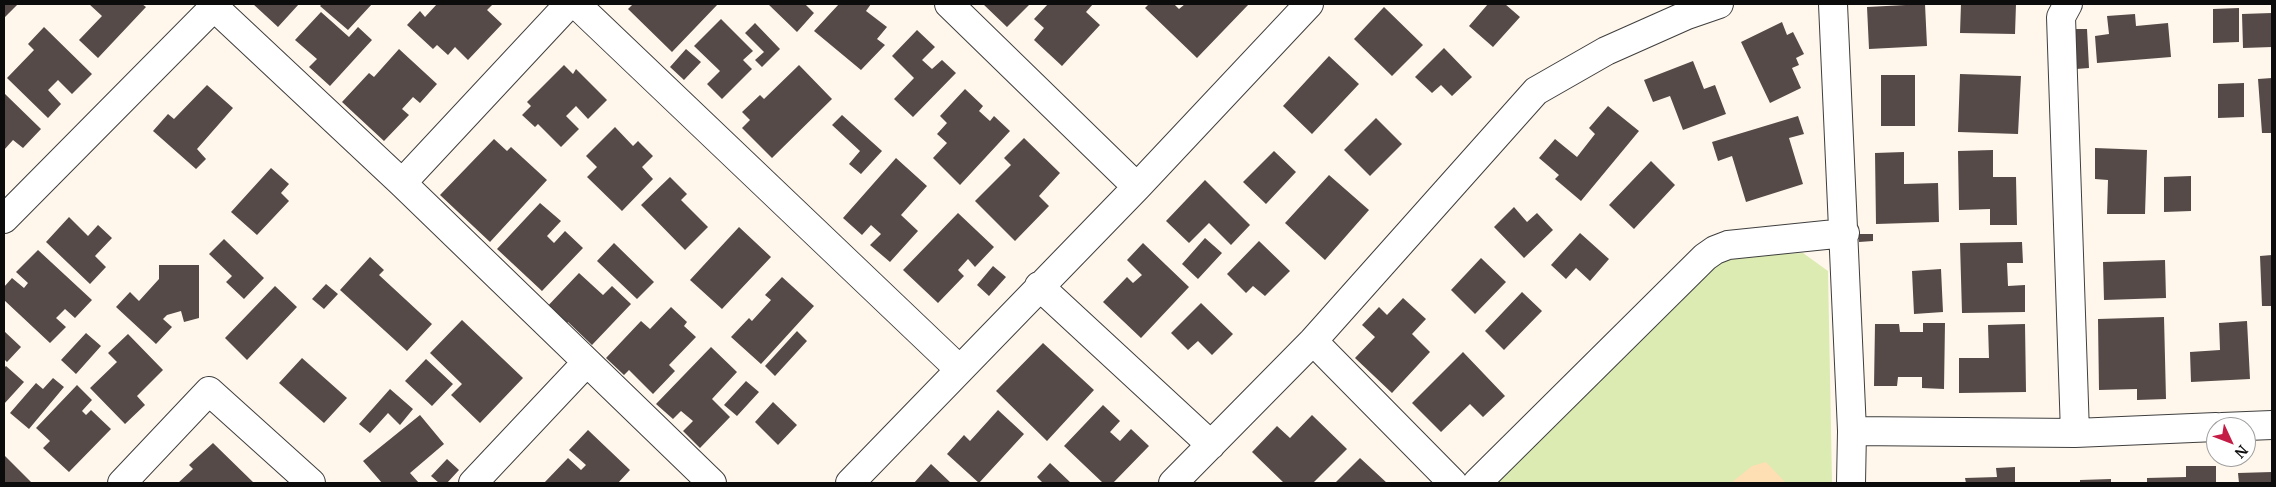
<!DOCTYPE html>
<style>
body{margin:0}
#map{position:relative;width:2276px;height:487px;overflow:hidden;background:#fff7eb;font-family:Merriweather,serif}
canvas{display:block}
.frame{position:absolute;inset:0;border:5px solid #0c0c0c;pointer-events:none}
.north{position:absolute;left:2206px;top:417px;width:50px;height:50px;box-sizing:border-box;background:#fff;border:1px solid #9e9e9e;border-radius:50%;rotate:133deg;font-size:14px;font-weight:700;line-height:20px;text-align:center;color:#0c0c0c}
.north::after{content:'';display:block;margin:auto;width:18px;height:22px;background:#c41c45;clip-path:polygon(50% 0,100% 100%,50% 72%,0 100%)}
</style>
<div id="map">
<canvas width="2276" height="487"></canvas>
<div class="frame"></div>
<div class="north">N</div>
</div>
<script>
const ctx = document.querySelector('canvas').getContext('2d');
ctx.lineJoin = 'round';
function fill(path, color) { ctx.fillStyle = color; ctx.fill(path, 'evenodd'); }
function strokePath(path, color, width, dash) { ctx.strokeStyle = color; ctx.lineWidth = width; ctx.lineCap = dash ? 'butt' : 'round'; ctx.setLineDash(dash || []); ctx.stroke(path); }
fill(new Path2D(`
 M1803,253l25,18 4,212h-340l216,-215 24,-12z`), '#dbebb2');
fill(new Path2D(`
 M1766,462l20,21h-55l21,-17z`), '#fedfb4');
fill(new Path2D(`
 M4,4h14l-14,14z
 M89,4h53l4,3 -48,51 -19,-18 23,-24z
 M253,4h46l-21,23z
 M322,4h50l-24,26 -28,-24z
 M437,4h56l-6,6 15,14 -34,36 -13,-13 -7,8 -11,-10 -4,4 -26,-24 13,-14 5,6z
 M633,4h85l-46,48 -44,-43z
 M768,4h37l9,9 -17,19z
 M839,4h32l-5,7 21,16 -10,12 8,6 -24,25 -47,-39z
 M983,4h47l-23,23z
 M1048,4h45l-7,8 14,13 -38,41 -28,-26 10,-12 -10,-9z
 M1149,4h25l5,5 6,-5h64l-52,54 -52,-50z
 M1488,4h17l15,13 -27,30 -24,-21z
 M1925,4l2,42 -58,3 -2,-42z
 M1961,4h55l-1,30 -55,-1z
 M1384,7l39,38 -31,31 -38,-37z
 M2239,8v34l-26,1v-34z
 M321,12l28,25 9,-10 14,13 -42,46 -21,-19 8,-8 -22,-19z
 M2272,13v34l-29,1 -1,-34z
 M2135,14l1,12 32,-3 3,34 -74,6 -2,-27 14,-2 -2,-18z
 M721,19l32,32 -10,9 9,9 -30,30 -15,-15 13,-13 -26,-25z
 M1782,22l5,13 6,-3 11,22 -8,4 3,7 -7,3 9,20 -31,15 -29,-61z
 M755,23l25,26 -18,18 -7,-7 9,-8 -19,-19z
 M44,27l48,47 -20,20 -14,-14 -10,10 13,14 -13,14 -41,-40 27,-28 -6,-6z
 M2074,29h13l2,39 -13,1z
 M917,30l18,17 -13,13 10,9 10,-9 14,13 -43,44 -19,-18 20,-21 -22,-22z
 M1444,48l28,29 -20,19 -11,-11 -9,8 -17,-16z
 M399,49l38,35 -17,19 -7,-6 -11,12 7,6 -25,26 -42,-39 27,-29 5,4z
 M686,49l15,13 -17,18 -14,-13z
 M1329,56l30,28 -47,50 -29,-28z
 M1693,61l11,28 11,-4 11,29 -43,16 -13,-34 -17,6 -9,-22z
 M564,65l9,9 3,-5 31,31 -19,19 -12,-13 -10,10 13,13 -18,18 -23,-23 -3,3 -13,-12 9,-9 -4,-4z
 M799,65l33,34 -60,59 -30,-30 8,-8 -8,-8 18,-17 4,4z
 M1960,74l61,2 -3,58 -60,-2z
 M1881,75h34v51h-34z
 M2272,78v55h-10l-4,-54z
 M2244,83v34l-26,1v-34z
 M207,85l26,23 -36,41 9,10 -10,10 -43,-38 15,-17 6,5z
 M965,89l18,17 -4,5 11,10 4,-5 16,15 -50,54 -27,-27 14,-15 -10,-9 10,-11 -7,-7z
 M4,93l37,36 -18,19 -10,-8 -9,10z
 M1608,106l31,25 -58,70 -26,-22 4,-4 -20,-17 16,-19 22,18 18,-23 -6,-6z
 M842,115l40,36 -21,23 -12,-10 11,-13 -28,-26z
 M1798,116l6,18 -15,4 14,46 -57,18 -14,-46 -14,5 -6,-19z
 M1376,118l26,26 -32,32 -26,-26z
 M615,127l18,19 5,-5 15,15 -11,11 11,12 -31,32 -35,-34 10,-10 -11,-11z
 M1024,138l36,35 -21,23 10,10 -34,35 -40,-40 36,-36 -7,-7z
 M494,139l13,12 4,-4 36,33 -57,62 -50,-47z
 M2095,148l52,2 -2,64h-38l1,-34 -13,-1z
 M1993,150v27h23l1,48h-27v-16l-31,1 -1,-59z
 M1274,151l22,21 -30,32 -23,-22z
 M1904,152v32l34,-1 1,39 -63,2 -1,-71z
 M896,158l31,28 -26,29 17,16 -28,31 -20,-17 11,-11 -10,-9 -9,10 -19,-17z
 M1651,161l24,24 -41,44 -25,-24z
 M271,168l18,16 -8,9 8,8 -32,34 -26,-23z
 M1329,175l40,35 -44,50 -40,-37z
 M2191,176v35l-27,1v-35z
 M670,177l17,17 -6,6 27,27 -23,23 -44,-45z
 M1205,180l45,45 -19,20 -22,-22 -20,20 -23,-22z
 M540,203l21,18 -14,15 7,7 11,-12 18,17 -41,43 -45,-42z
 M1514,207l13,15 10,-9 16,17 -29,28 -30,-31z
 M958,213l36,34 -19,20 -7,-8 -10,11 6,6 -26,27 -35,-33z
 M69,217l19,19 10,-11 14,13 -17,18 11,11 -16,17 -44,-42z
 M739,227l32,30 -49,52 -32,-29z
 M1580,233l29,26 -19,22 -14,-13 -10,11 -15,-14z
 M1858,234h15v7l-14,1z
 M1205,238l17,15 -24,26 -16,-15z
 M224,239l40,39 -20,21 -18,-17 6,-6 -23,-22z
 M1259,241l31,30 -25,25 -12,-10 -7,7 -19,-19z
 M2022,242l1,21h-16l1,23 17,-1v27l-63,1 -2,-70z
 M614,243l40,39 -17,17 -40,-38z
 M1143,243l46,44 -48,51 -38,-36 24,-25 6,6 9,-8 -15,-15z
 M38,250l54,50 -17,18 -10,-9 -9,9 10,9 -16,16 -46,-43v-13l8,-9 12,10 4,-5 -12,-11z
 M2272,255v51h-10l-2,-50z
 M370,257l14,13 -5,5 53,49 -25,27 -67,-61z
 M1481,258l25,24 -31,32 -24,-24z
 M2165,260l1,38 -62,2 -1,-38z
 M159,265h40v53l-15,4 -3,-11 -14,4 -4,4 9,8 -16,17 -40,-37 14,-15 9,9 20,-22z
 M993,266l13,11 -17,19 -12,-11z
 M1941,269l2,43 -29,2 -2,-43z
 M579,273l24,22 9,-9 19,18 -39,41 -24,-23 -5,6 -19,-18z
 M782,277l32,29 -53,58 -30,-27 18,-19 3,3 19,-21 -6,-5z
 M326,284l12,10 -14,15 -12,-10z
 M275,286l22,21 -50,53 -22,-22z
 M1522,292l20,19 -38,39 -19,-19z
 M1403,298l23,21 -14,15 18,18 -38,41 -37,-35 20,-21 -13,-12 17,-18 8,8z
 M1201,303l32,31 -21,21 -14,-14 -10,9 -17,-17z
 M671,307l16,15 -3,4 12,11 -27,28 6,6 -22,23 -24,-24 -5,5 -18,-17 35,-37 9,8z
 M2164,317l2,82 -29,1v-11l-38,1 -1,-71z
 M462,320l61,58 -43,45 -29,-28 11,-11 -32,-31z
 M2247,321l3,58 -59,3 -1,-30 30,-2 -1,-27z
 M1923,323h22l-1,66 -22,-1v-11h-24l-1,9h-23l1,-62h24l1,8h23z
 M2025,324l1,68 -67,1v-35h30l-1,-33z
 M4,331l17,16 -14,15 -3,-3z
 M797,331l10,10 -32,35 -10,-10z
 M86,333l15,13 -25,28 -15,-14z
 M128,334l35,36 -26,26 8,9 -20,19 -35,-36 27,-26 -9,-9z
 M1043,343l51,47 -47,51 -51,-50z
 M711,347l26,25 -25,27 18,18 -30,31 -17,-17 10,-10 -12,-10 -8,8 -17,-15z
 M1463,352l42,44 -22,21 -13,-13 -29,28 -29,-29z
 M302,358l45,40 -23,25 -45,-40z
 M426,359l27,25 -21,22 -27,-25z
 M6,366l18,16 -20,22v-36z
 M53,378l11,9 -35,42 -19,-16 26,-30 7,6z
 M746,381l13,11 -22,24 -13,-11z
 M77,385l15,15 -10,11 4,4 5,-5 20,19 -42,43 -26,-24 7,-7 -14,-13z
 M390,389l23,20 -13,16 -12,-12 -18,20 -11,-9z
 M773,402l24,23 -19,20 -23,-23z
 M1103,405l17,16 -10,11 10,9 11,-12 18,17 -36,37h-10l-39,-37z
 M998,410l26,24 -45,49 -32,-29 17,-19 6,6z
 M420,415l24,29 -34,29 9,10h-37l-19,-22z
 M1312,415l35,34 -34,34h-29l-32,-31 25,-26 13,12z
 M588,430l42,40 -12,13h-74l24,-25 13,12 5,-5 -17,-15z
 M213,443l41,40h-76l15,-14 -4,-4z
 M4,455l28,28h-28z
 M1360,458l27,25h-52z
 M447,459l12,11 -12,13h-8l-8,-7z
 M1050,463l21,20h-28l-6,-6z
 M931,464l20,19h-37z
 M2186,466h30v17h-69v-5l39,-1z
 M2015,467v16h-49l-1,-5 32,-1 -1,-9z
 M2272,472v11h-33l-1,-10z
 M2111,479v4h-31v-3z`), '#554a48');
const minor = new Path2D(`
 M211,4l191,179 310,300
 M576,4l383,365
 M949,4l188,183
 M1833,4l19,427 -1,52
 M2068,4l-7,13 14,416 141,-6
 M402,183l167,-179
 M4,219l210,-212
 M1039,286l172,159
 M1313,341l140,142
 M2222,427l50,-2
 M1852,431l223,2
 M122,483l87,-92 102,92
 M473,483l113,-120
 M850,483l287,-296 172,-183
 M1173,483l140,-142 223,-250 70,-40 81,-36 32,-11
 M1477,483l228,-226 10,-7 13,-5 117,-12`);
strokePath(minor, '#3f3f3f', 30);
strokePath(minor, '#fff', 28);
</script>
